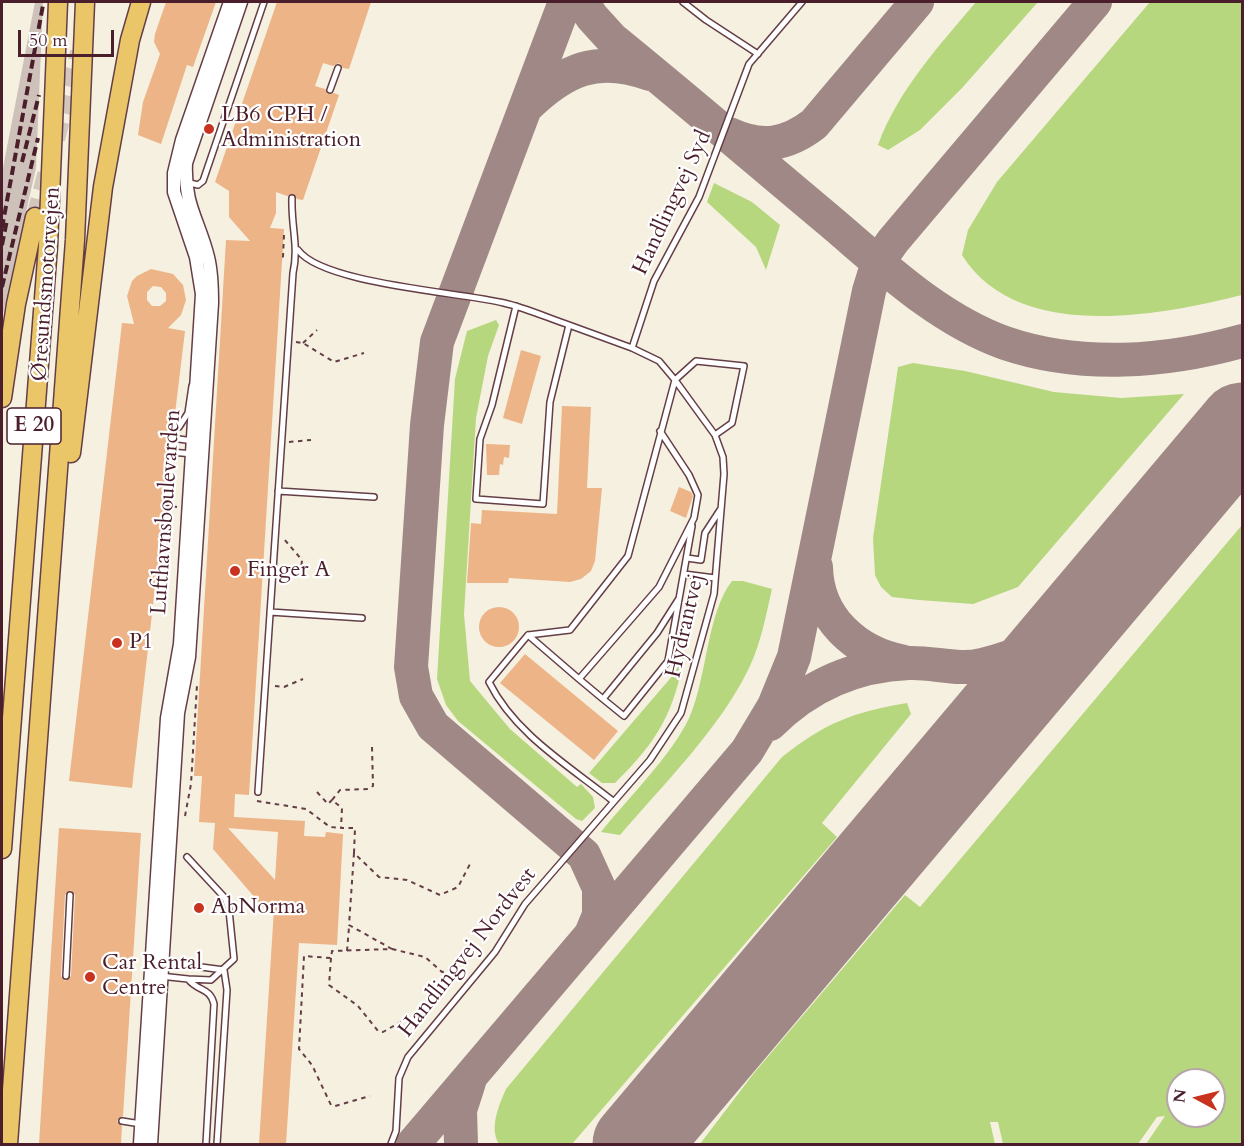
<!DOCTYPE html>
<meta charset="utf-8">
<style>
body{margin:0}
#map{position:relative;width:1244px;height:1146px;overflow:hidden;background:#f5f0e0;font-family:Cardo,serif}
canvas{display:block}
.frame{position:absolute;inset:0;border:3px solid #4a1f2b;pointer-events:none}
.north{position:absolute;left:1166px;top:1068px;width:60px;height:60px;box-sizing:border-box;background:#fff;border:2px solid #b7a5aa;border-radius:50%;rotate:277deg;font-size:16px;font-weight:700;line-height:24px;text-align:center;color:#4a1f2b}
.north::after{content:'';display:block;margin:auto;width:21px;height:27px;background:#c8321e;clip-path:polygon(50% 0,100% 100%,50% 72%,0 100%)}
.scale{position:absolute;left:18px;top:30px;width:96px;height:27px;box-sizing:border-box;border:3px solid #4a1f2b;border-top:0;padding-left:8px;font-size:18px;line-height:21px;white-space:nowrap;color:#4a1f2b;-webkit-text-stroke:4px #fff;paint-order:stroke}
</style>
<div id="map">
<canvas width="1244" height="1146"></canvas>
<div class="frame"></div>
<div class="north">N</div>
<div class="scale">50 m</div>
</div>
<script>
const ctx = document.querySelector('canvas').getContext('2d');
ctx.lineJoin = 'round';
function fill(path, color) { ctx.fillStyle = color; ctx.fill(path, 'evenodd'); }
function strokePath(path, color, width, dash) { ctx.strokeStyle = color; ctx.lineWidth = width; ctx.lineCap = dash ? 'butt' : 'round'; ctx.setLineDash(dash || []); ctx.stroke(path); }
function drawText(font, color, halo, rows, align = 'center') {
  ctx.font = font + ' Cardo,serif'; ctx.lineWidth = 4.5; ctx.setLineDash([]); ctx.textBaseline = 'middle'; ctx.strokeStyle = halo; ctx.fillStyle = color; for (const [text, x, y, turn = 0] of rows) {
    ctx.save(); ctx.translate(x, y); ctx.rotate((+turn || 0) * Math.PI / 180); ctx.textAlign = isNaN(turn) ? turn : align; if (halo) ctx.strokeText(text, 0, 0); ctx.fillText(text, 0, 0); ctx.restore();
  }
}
fill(new Path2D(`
 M35,2h8l-7,166 -34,150v-145z`), '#cec1ba');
fill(new Path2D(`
 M976,2h62l-76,86 -42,42 -32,20 -10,-5c20,-55 61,-99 98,-143z
 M1150,2h92v293c-84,21 -225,48 -280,-40l6,-25 29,-48z
 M714,183l38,19 28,23 -14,45 -10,-23 -49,-45z
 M496,320l3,5 -11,31 -12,62 -12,196 6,67 40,48 67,58 4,-3 12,13 2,11 -13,13 -6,-2 -118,-98 -12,-16 -9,-26 18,-300 12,-48z
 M913,363l52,8 89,21 67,6 63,-4 -166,193 -45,17 -54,-4 -27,-3 -11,-10 -6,-12 -2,-37 25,-171z
 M1242,525v619h-96l19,-28 -8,1 -19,27h-135l-5,-22h-8l5,22h-295l54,-71 151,-178 15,12zM1178,1080h36v36h-36z
 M732,581h11l29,8c-6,26 -11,54 -23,79 -28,59 -86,117 -129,167l-19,-3c27,-34 72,-78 89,-116 17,-40 17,-103 42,-135z
 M685,653c-11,59 -26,87 -70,130h-13l-13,-10 85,-99z
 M907,703l4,11 -89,109 15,14 -265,307h-73c-10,-16 0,-39 7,-55l276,-332c43,-34 71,-45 125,-54z`), '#b6d77e');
strokePath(new Path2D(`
 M565,2l-128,340 -10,83 -16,242 5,29 17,30 151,129 15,33v27l-7,17
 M582,2l10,15 20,22c74,60 146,122 219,183 53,45 107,97 174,121 76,26 162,19 237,-2
 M526,107c39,-38 71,-52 124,-33
 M729,134c32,15 58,11 85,-10l103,-122
 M816,567c1,51 40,86 88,95
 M770,724c38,-38 85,-59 139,-61 24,-1 50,8 73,2 55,-13 68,-30 111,-62
 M413,1144l334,-393 27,-45 20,-49 75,-366 9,-29 15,-21 202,-239
 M461,1144l-1,-34 9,-28`), '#a08886', 34);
strokePath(new Path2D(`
 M636,1144l606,-718`), '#a08886', 87);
fill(new Path2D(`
 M166,2h50l-23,65 -6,-2 -26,79 -23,-9 5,-33 17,-48 -6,-12 1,-8z
 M277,2h94l-22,67 -6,-1 -4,-5 -6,3 -10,-3 -8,23 10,3 3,5 6,-1 5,2 -36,105 -6,-1 -3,-5 -7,2 -11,-4v21l-6,15 14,1 -35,566 -14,-1 -1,23 71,4 -1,15 21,1 1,-5 17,2 -6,111 -38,-2 -13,201h-27l15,-235 -11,-2 -50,-58 2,-26 -16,-1 3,-46h-8l32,-536 24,1 -21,-24v-26l-14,-9zM228,828l50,4 -3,48z
 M151,269l22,5 10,11 3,15 -5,15 -13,13 17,3 -11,91 -5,4 4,7 -6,5 5,5 -6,8 4,6 -38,331 -63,-7 53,-458 12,1 -7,-28 5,-15 5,-5zM153,286l8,1 5,6v8l-6,5h-8l-5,-6v-8z
 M521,350l20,6 -19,68 -19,-6z
 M562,406l29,1 -4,81h15l-7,73 -4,10 -10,8 -11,3 -61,-4 -1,5h-41l4,-60 10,1 1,-14 75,4z
 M486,444l24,1 -1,13 -5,-1 -1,8 -3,-1 -1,11h-12z
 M679,487l12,5 2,4 -7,22 -16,-7z
 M479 627a20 20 0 1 1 40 0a20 20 0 1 1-40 0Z
 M525,654l93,77 -24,29 -94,-77z
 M59,828l82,5 -18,283 -6,5 5,5 -1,18h-82zM71,890l4,5 -4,81 -6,5 -4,-5 4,-81z`), '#ecb487');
strokePath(new Path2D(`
 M56,139l23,-87
 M35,217l12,-46`), '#d3c6bc', 18, [18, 9]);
const service = new Path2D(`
 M683,2l23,18 52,34
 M330,90l8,-22
 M186,182l12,3 5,-4 61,-179
 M298,250c25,34 161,42 206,53 22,5 44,15 65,22
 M516,306l-24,99 -12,34 -4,60 67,5 7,-102 19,-77 63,23
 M174,427h5l9,-14 4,-27
 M172,438l21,3
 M171,452l22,2
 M278,491l96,6
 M687,558l14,2 4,-27 15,-23
 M684,574l31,4
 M270,612l92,6
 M528,635l51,44 80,-92 35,-69 4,-23 -9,-20 -29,-44
 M579,679l24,20 54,-66 21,-33
 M603,699l21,17 44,-55 24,-135
 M258,792l35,-519c6,-27 -2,-46 -1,-75
 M613,801c-44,-35 -99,-68 -124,-119l39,-47 42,-5 58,-74 47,-176 21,-19 48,5 -12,57 -17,12 -40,-55 -16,-19 -27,-13 22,-67 45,-84 50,-133 53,-62
 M187,857l38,41 4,12 5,49 -23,21 -23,-1
 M163,962l61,8
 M66,976l4,-81
 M160,976l28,3c10,13 22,8 26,25l-8,140
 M122,1121l19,3
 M217,1144l10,-154 -3,-20
 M391,1144l5,-13 3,-53 9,-21 87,-105 30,-48 125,-144 31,-47 33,-119 10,-120 -1,-17 -8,-22`);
const tertiary = new Path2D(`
 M140,1144l27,-426 13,-74 22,-350 -6,-37 -22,-65v-19l8,-33 48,-138
 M151,1144l27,-431 11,-56 23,-354c0,-15 0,-30 -4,-46 -9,-37 -24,-51 -22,-94l55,-161`);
const motorway = new Path2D(`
 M2,398l14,-94 19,-87
 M71,453l32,-266 27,-147 11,-38
 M2,849l46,-603 10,-244
 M8,1144l67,-904 10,-238`);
strokePath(service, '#643e46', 8);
strokePath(tertiary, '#643e46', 15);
strokePath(motorway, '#643e46', 21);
strokePath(new Path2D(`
 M284,235l-1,22 3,4
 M296,342l7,1 31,19 30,-9
 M303,343l14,-13
 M289,442l22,-2
 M165,505l12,2
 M281,578l20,-7 1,-11 -18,-21
 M275,686l9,1 19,-8
 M372,747l1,39 -5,3 -28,1 -8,10 10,8 -1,20h14l-1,25 25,24 28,3 33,15 18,-8 12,-23
 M317,792l11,12 4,-4
 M257,801l49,8 24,18 11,1
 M185,816l6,-32 6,-99
 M354,853l-5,72 43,24 -60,2 -1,7 -27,-2 -5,93 13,16 19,40 4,1 35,-10
 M392,949l33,8 17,15 6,-1 23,-27
 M347,951l2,-24
 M331,958l-2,27 29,21 20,25 5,1 33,-19`), '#643e46', 2, [4.5, 4.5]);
strokePath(service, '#fff', 5);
strokePath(tertiary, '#fff', 12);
strokePath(motorway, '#ebc669', 18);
strokePath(new Path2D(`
 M22,162l17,-67
 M2,228l41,-223
 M2,245l5,-25
 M2,287l36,-149`), '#4a1f2b', 4, [9, 4.5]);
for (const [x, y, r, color] of [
 [209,129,6,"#c8321e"],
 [235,571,6,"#c8321e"],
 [117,643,6,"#c8321e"],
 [199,908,6,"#c8321e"],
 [90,977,6,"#c8321e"]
]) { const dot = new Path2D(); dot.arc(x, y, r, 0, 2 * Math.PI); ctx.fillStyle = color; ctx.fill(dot); strokePath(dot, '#fff', 2); }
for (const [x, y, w] of [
 [34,426,54]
]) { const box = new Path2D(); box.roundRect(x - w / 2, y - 18, w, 36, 4.5); ctx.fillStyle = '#fff'; ctx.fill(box); strokePath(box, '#4a1f2b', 1.5); }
drawText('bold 21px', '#4a1f2b', null, [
 ["E 20",34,426]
]);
drawText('22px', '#4a1f2b', '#fff', [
 ["LB6 CPH /",221,116],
 ["Administration",221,141],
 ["Finger A",247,571],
 ["P1",129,643],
 ["AbNorma",211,908],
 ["Car Rental",102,964],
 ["Centre",102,989]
], 'left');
drawText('22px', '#4a1f2b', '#fff', [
 ["Handlingvej Syd",673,203,-65],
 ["Øresundsmotorvejen",47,284,-86],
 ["Lufthavnsboulevarden",167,512,-86],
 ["Hydrantvej",686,626,-77],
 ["Handlingvej Nordvest",468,953,-52]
]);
</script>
